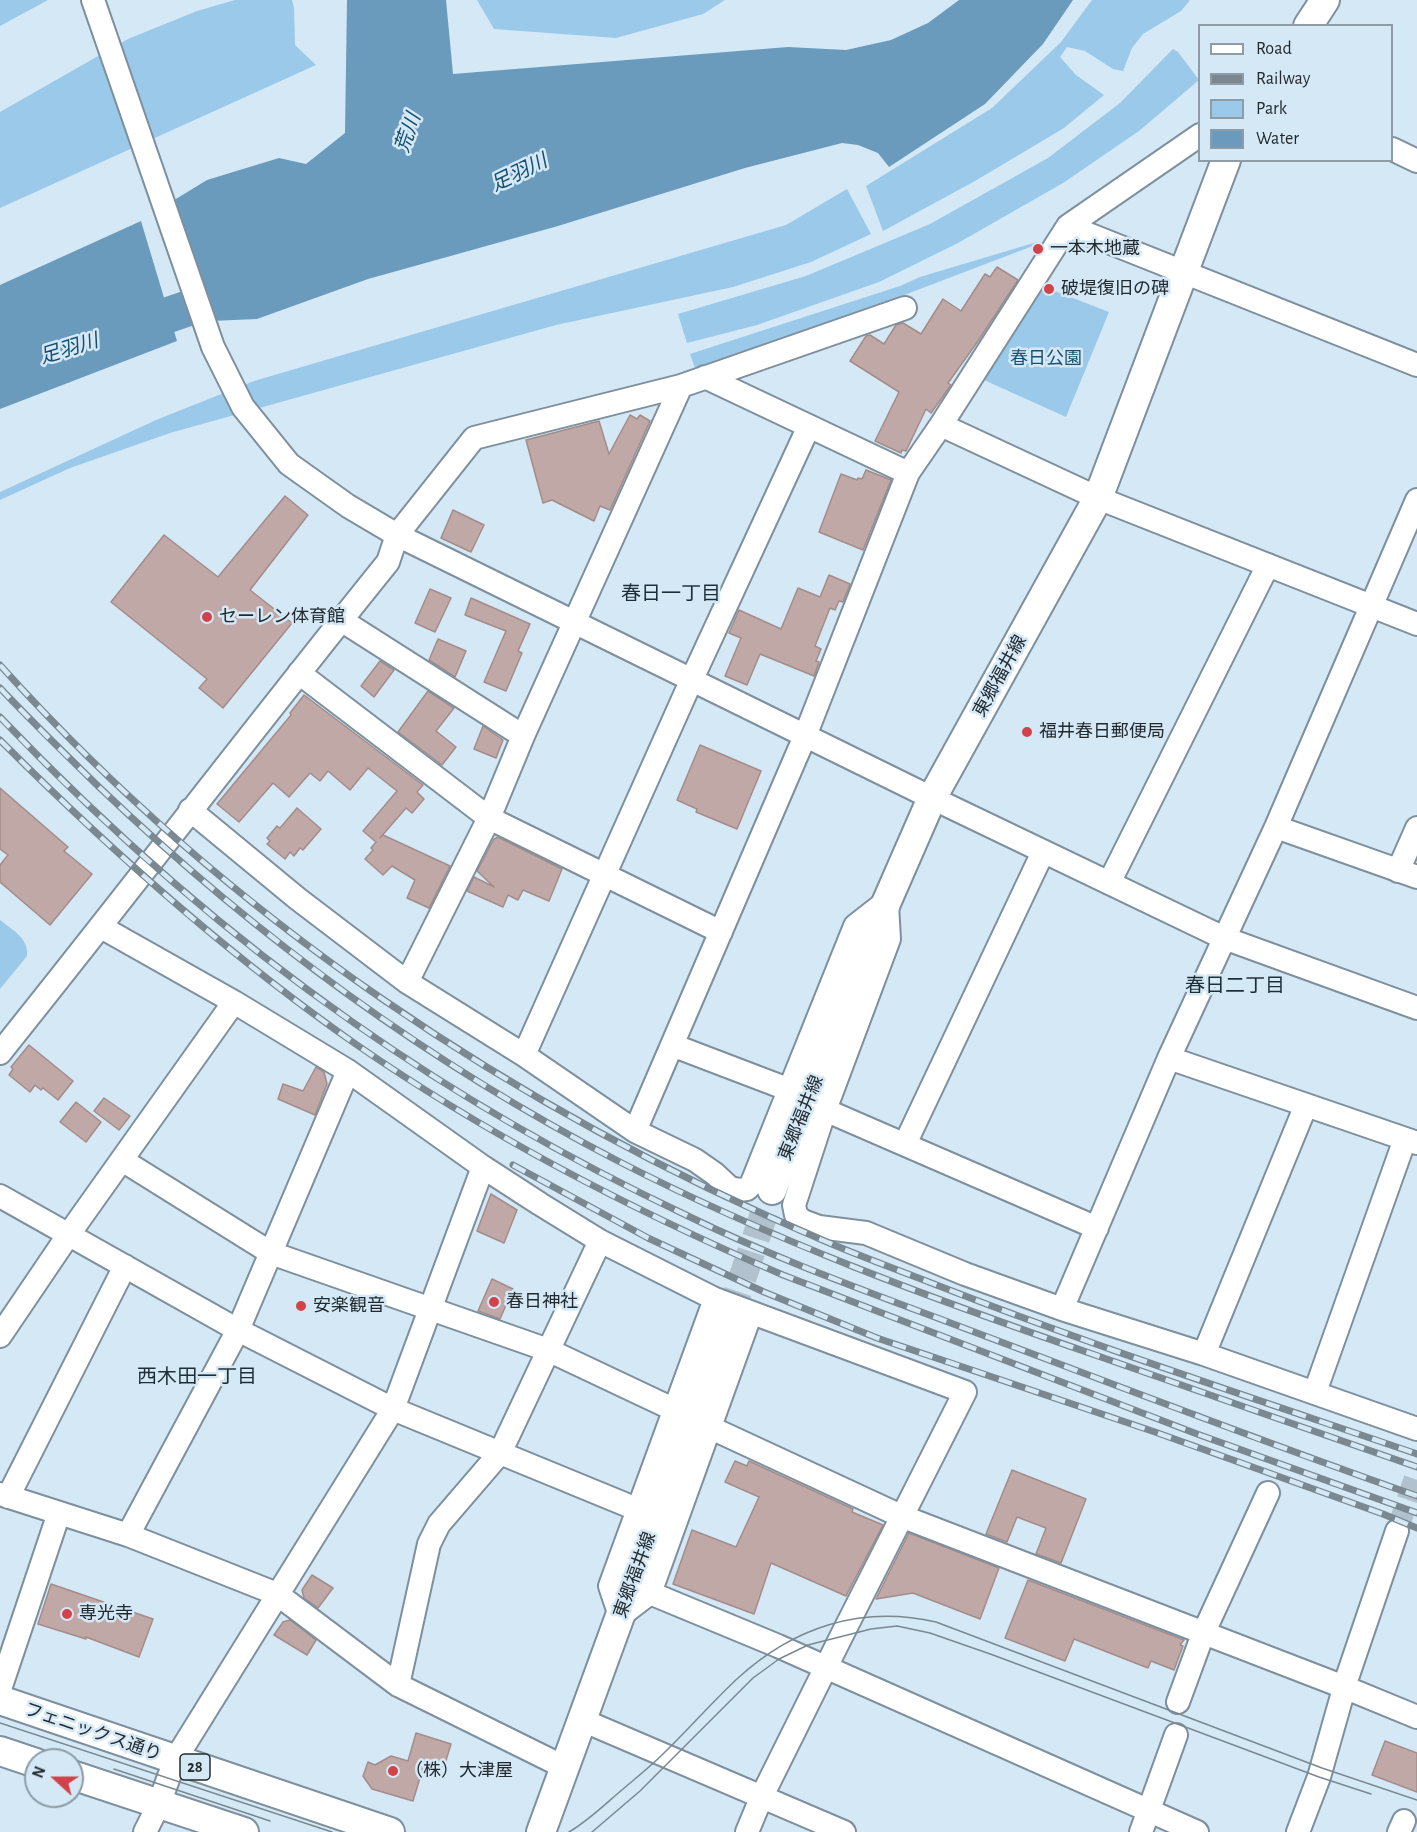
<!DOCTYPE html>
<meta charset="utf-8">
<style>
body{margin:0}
#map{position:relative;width:1417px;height:1832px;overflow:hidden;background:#d4e8f6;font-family:"Alegreya Sans",sans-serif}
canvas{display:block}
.legend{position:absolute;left:1198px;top:24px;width:195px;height:138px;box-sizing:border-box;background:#d4e8f6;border:2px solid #8d9ca6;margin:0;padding:8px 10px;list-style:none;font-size:18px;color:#232a2f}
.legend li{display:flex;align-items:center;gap:12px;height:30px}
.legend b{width:30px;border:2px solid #8d9ca6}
.north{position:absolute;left:24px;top:1748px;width:60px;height:60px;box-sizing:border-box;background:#d4e8f6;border:2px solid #8d9ca6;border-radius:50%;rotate:291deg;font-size:16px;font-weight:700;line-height:24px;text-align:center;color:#232a2f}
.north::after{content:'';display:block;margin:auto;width:21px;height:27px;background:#d24249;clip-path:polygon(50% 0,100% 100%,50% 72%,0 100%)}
</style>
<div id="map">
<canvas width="1417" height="1832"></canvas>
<ul class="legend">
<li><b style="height:8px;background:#fff"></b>Road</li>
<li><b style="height:8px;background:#7a8891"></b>Railway</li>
<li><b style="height:16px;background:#9bc9ea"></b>Park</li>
<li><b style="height:16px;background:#6b9bbc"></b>Water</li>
</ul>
<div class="north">N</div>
</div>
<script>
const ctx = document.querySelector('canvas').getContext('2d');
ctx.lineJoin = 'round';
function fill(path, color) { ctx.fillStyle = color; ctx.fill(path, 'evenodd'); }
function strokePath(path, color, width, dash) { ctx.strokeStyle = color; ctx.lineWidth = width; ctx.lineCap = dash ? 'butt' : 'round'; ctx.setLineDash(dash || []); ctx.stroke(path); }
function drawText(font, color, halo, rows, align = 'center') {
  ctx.font = font + ' "Alegreya Sans","Noto Sans JP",sans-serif'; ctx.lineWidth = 5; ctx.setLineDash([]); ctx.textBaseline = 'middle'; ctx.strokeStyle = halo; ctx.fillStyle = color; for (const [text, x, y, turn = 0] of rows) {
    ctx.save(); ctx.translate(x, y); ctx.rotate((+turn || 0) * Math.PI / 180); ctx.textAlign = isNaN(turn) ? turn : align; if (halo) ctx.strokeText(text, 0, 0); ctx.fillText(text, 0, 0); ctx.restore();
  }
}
fill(new Path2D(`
 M0,0h48l-48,26z
 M235,0h57l2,8 1,37 21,20 -316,143v-96l128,-73 69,-28z
 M477,0h248l-22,14 -87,24 -122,-9z
 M1092,0h98l-9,11 -38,23 -11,14 -9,23 -10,-2 -28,-18 -18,-4 -7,10 16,18 28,20 -40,33 -89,53 -92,50 -17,-45 126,-78 69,-66z
 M1173,49l5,3 21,28 -60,51 -76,52 -105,60 -79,39 -122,43 -70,18 -9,-29 128,-38 124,-52 118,-66 72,-55z
 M847,189l24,45 -60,28 -78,25 -177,38 -386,108 -100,35 -70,32v-8l156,-72 98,-39 532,-156z
 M1037,242l1,2 -341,130 -7,-20 210,-68 20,-9z
 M1042,286l67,26 -43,105 -82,-37z
 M0,920c12,10 29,18 27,36l-27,33z`), '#9bc9ea');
fill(new Path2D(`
 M347,0h99l7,74 335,-27 58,3 45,-10 37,-17 31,-23h114l-30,44 -58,60 -96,63 -11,-14 -20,-8 -16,-2 -97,25 -187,58 -190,53 -111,40 -46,2 -40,-119 36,-22 72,-22 27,6 39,-31z
 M141,221l36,120 -177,68v-124z`), '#6b9bbc');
strokePath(new Path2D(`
 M122,331l113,-39`), '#6b9bbc', 36);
const building = new Path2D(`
 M997,267l21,13 -40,61 -30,42 3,2 -20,28 -5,-4 -20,42 -4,-1 -1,3 -26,-12 24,-49 -49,-31 16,-25 4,-1 14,9 12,-19 7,-2 18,11 22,-35 18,12 24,-37 5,3z
 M630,415l7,4 3,-4 10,6 -40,89 -10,-4 -6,15 -42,-21 -9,3 -17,-63 73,-19 10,33z
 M866,470l25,10 -28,70 -44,-18 22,-58 16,6 1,-2 4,1z
 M285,496l23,19 -58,75 42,33 -69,85 -24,-20 8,-9 -96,-77 53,-67 54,42z
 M453,510l31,15 -13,27 -30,-14z
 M829,575l21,9 -7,18 -4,-1 -4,9 -5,-2 -15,38 6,3 -5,12 3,1 -5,14 -54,-22 -13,31 -22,-9 16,-38 -12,-5 10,-23 42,19 17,-41 22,9z
 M430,589l21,9 -16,34 -20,-9z
 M471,598l59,26 -12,27 4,2 -16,38 -22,-9 22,-51 -41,-16z
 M438,639l28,12 -11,26 -26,-17z
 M380,661l14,9 -20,27 -13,-11z
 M428,691l26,17 -18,23 20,16 -14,18 -44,-33z
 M304,695l119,90 -6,7 7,7 -12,14 -6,-5 -26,30 3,-3 67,31 -21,42 -22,-10 8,-18 -23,-14 -9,9 -18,-16 8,-9 -2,-2 5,-6 -13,-11 34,-40 -29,-23 -18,22 -22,-19 -8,10 -10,-8 -21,24 -16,-14 -34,39 -22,-18 74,-89 -1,-2z
 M483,726l20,14 -7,18 -22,-9z
 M700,745l61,26 -24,58 -41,-17 1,-3 -20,-9z
 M0,788l68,59 -4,4 28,23 -42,51 -50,-43v-17l8,-10 -8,-6z
 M297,808l24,21 -18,21 -3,-2 -6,8 -4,-4 -5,7 -18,-15 3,-3 -3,-3 10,-12 3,2z
 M498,837l64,32 -13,32 -26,-11 -5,10 -10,-5 -5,12 -36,-16 7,-14 20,10 -17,-16 17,-32z
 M29,1045l44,36 -15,19 -15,-12 -2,2 -6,-5 -5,7 -21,-17 4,-6 -2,-2z
 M316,1067l8,5 3,12 -12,31 -37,-16 5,-15 20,7z
 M104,1098l26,18 -11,14 -25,-19z
 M76,1102l25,20 -15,20 -26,-20z
 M491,1194l26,16 -13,33 -27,-12z
 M492,1279l21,10 -13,30 -22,-8z
 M735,1461l12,5 2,-5 104,48 -1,3 31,13 -37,71 -75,-33 -17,51 -81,-30 19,-54 44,17 23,-50 -34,-15z
 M1012,1470l74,29 -25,64 -25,-9 10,-26 -29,-11 -10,25 -21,-8z
 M909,1533l90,35 -19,51 -67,-26 -37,6z
 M312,1575l21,13 -15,20 -14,-10 -2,-8z
 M1028,1580l156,60 -4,5 3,1 -9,24 -23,-9 -3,7 -74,-29 -9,22 -60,-23z
 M51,1584l102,35 -14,38 -53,-20v2l-48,-15z
 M290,1620l26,20 -9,15 -33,-20 9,-13z
 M416,1733l35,11 -7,23 -19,-6 -12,40 -41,-12 -9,-13 5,-14 7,3 16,-9 17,5z
 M1385,1741l32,12v39l-45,-17z`);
fill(building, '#c0a8a6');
strokePath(building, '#a48c8b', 1.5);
strokePath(new Path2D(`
 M1397,1531l20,-59`), '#b1c2ce', 22, [22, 11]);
strokePath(new Path2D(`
 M729,1318l43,-128`), '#b1c2ce', 28, [28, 14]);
const minor = new Path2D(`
 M93,0l120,347 30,60 46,57 59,42 49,29 535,263 292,140 193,70
 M1392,149l25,12
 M1068,226l349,139
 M705,377l203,96
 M941,425l157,73 319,126
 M341,620l182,116
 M299,673l190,145 232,114
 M190,810l108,89 109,83 117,73 111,76 60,29 20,14 15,14 9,2 8,-1 4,-4 104,-259 32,-25
 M1276,827l141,50
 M1398,871l19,-43
 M1109,883l159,-318
 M887,905l2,34 -64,171 -31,95 2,10 7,6 16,6 47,6 99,41 97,35 142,45 213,75
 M101,927l133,75 114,69 135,96 57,37 60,37 115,58 250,93 -124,245 -79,159 -15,36
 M407,982l82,-164 34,-82 158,-350
 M672,1045l118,45
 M0,1053c131,-163 257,-329 388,-491l9,-27 77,-97 207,-52 224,-78
 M524,1055l168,-376 117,-253
 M1169,1058l248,85
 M825,1110l272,118
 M635,1131l170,-395 103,-263 33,-48 127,-199 132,-91
 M905,1144l138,-292
 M122,1160l149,93 277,97 127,60
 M0,1196l238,134 155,79 246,101
 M715,1299l-105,287 10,30 30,-23 101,-280
 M1062,1309l107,-251 107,-231 141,-327
 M0,1336l69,-102 165,-232
 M1204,1354l102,-249
 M1315,1392l90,-253
 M709,1427l192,89 443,171 73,30
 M0,1494l128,41 149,59 121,91 166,82
 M8,1497l117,-231
 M128,1535l110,-205 110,-259
 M650,1593l128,53 419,186
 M398,1685l31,-141 10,-20 61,-71 100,-212
 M0,1689l59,-176
 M1178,1702l25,-68 65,-141
 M582,1720l262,112
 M145,1832l14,-28 16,-44 218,-351 90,-242
 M1141,1832l35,-97
 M1298,1832l21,-55 28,-99 50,-147
 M1399,1832l5,-11`);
const major = new Path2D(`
 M1308,26l17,-26
 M772,1190l115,-289 45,-103 166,-300 128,-338
 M0,1700l390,132
 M0,1751l36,12
 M72,1775l172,57
 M541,1832l188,-514`);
strokePath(minor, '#7e909d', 26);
strokePath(major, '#7e909d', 32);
strokePath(minor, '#fff', 22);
strokePath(major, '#fff', 28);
strokePath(new Path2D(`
 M0,1723l332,109
 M114,1769l156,52
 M569,1832c17,-10 32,-24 47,-37 16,-14 33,-27 48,-42 25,-24 48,-51 74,-75 56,-51 123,-73 198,-56l386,146 95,32
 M592,1832l48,-41 113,-113 26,-19 29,-14 63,-16 26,-3 33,7 63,22 326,122 52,17`), '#7a8891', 1.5);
const rail = new Path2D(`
 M0,665c227,252 515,445 827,577 35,15 71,28 107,42 159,62 322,115 483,170
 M0,688c32,34 65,66 99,99 154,147 330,276 519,374 153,79 318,139 480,195 106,37 213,74 319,111
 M0,717c108,113 226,217 354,306 105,74 218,138 334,193 96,47 198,82 297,120 144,54 287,109 432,160
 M0,740c111,111 228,215 357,305 132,91 279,167 426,230l414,159 220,79
 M513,1165l135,73 116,54 113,46 278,94 228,82 34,14`);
strokePath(rail, '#7a8891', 7);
strokePath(rail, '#d4e8f6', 4.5, [14]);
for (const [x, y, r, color] of [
 [1038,249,6,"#d24249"],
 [1049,289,6,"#d24249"],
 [207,617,6,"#d24249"],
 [1027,732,6,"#d24249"],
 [494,1302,6,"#d24249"],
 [301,1306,6,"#d24249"],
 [67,1614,6,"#d24249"],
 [393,1771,6,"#d24249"]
]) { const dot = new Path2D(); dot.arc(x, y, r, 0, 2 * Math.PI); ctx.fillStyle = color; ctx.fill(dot); strokePath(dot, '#d4e8f6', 2); }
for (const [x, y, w] of [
 [195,1767,30]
]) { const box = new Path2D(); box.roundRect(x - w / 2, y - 13, w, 26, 4.5); ctx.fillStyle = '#d4e8f6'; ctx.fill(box); strokePath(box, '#232a2f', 1.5); }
drawText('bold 16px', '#232a2f', null, [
 ["28",195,1767]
]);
drawText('18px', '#232a2f', '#d4e8f6', [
 ["一本木地蔵",1050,249],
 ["破堤復旧の碑",1061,289],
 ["セーレン体育館",219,617],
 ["福井春日郵便局",1039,732],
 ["春日神社",506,1302],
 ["安楽観音",313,1306],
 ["専光寺",79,1614],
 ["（株）大津屋",405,1771]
], 'left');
drawText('18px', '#165072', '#d4e8f6', [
 ["春日公園",1046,359]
]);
drawText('18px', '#232a2f', '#d4e8f6', [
 ["東郷福井線",1000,676,-61],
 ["東郷福井線",801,1118,-68],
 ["東郷福井線",635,1575,-70],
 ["フェニックス通り",93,1732,19]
]);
drawText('italic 20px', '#144e70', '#d4e8f6', [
 ["荒川",408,133,-71],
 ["足羽川",519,173,-26],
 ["足羽川",69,349,-17]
]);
drawText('20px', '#1e2e38', '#d4e8f6', [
 ["春日一丁目",671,594],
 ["春日二丁目",1235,986],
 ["西木田一丁目",197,1377]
]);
</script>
